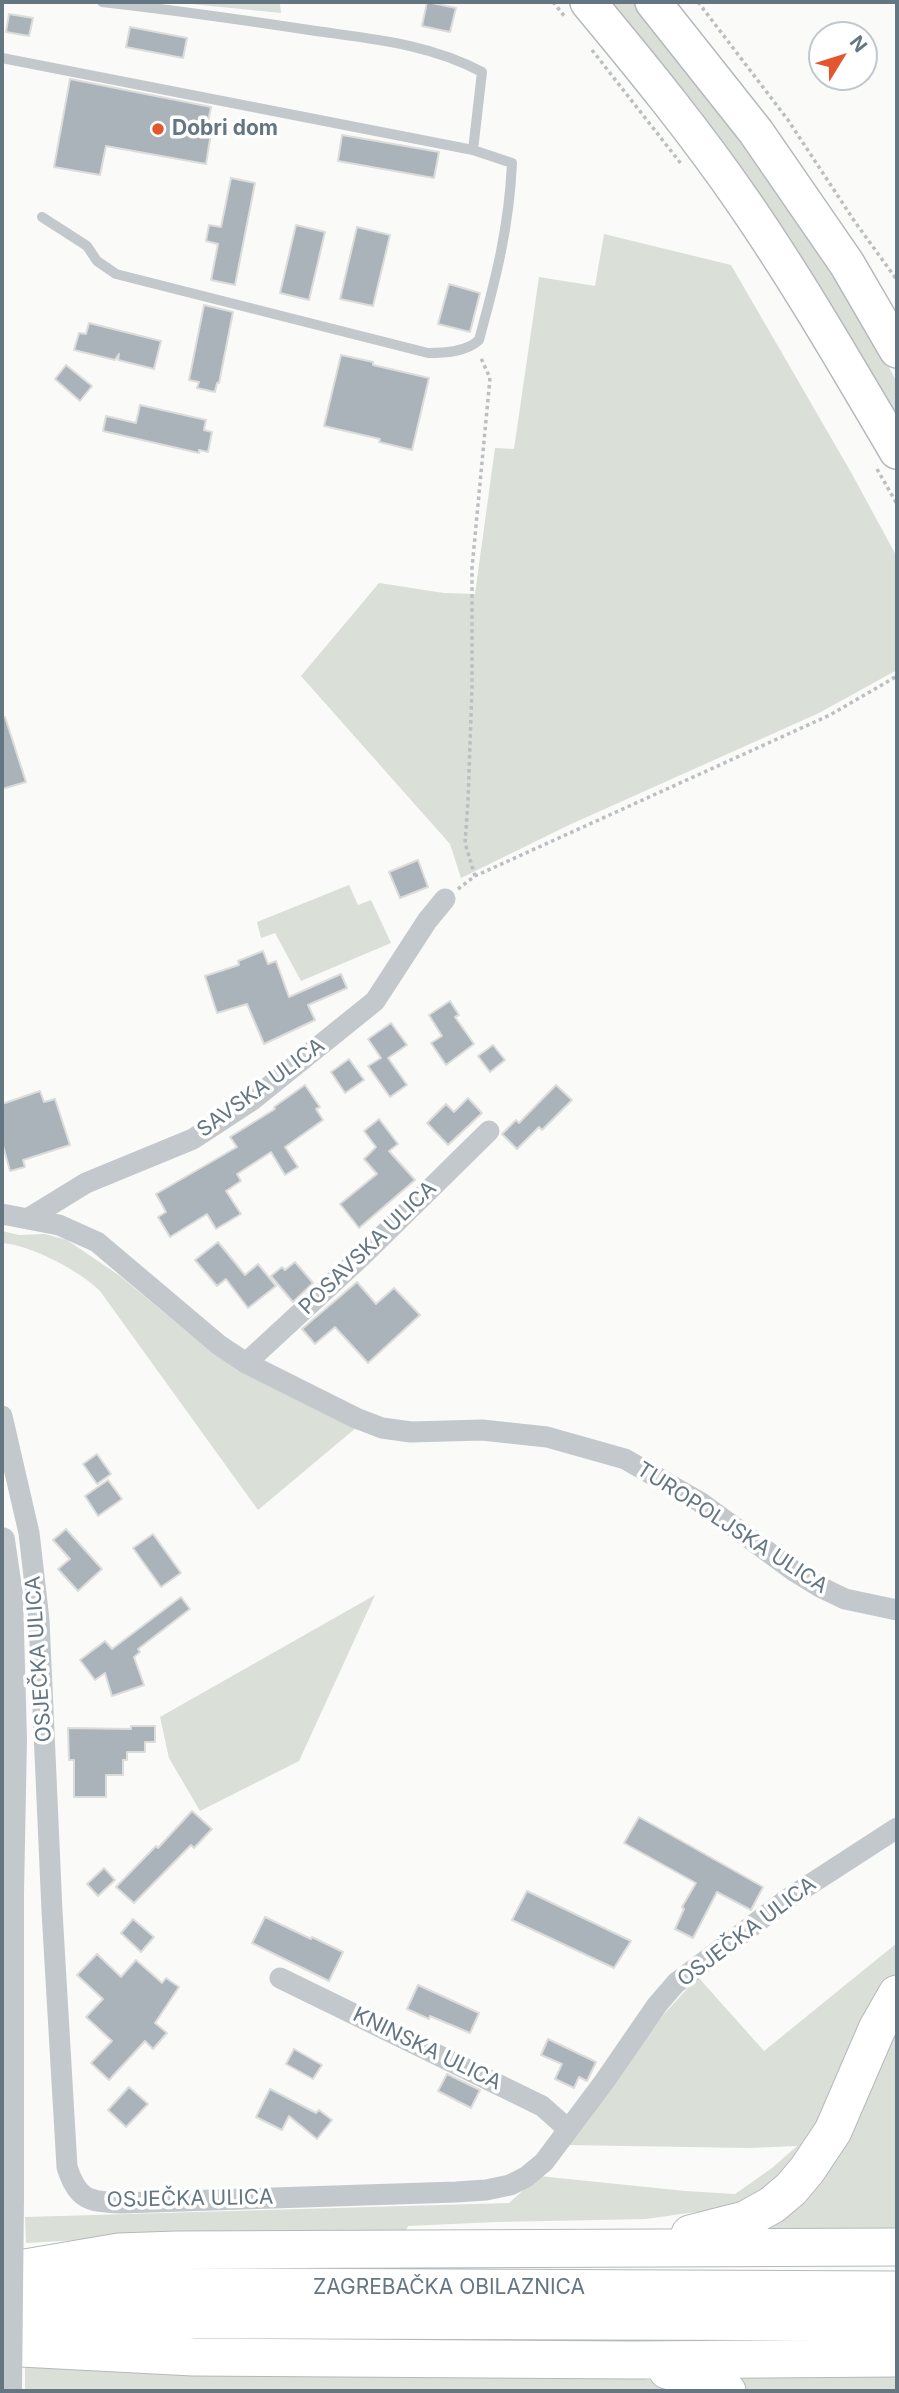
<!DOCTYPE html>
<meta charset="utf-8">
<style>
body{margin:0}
#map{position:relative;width:899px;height:2393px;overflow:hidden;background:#fafaf8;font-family:Inter,sans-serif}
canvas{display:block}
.frame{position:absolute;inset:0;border:4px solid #657683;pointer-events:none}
.north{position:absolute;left:808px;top:21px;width:70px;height:70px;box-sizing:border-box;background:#fff;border:2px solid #c1c8cd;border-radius:50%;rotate:52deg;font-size:19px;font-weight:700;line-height:28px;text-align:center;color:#657683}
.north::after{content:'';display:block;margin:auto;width:24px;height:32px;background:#e4572e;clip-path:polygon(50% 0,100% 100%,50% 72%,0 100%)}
</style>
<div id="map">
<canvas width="899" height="2393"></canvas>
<div class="frame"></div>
<div class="north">N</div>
</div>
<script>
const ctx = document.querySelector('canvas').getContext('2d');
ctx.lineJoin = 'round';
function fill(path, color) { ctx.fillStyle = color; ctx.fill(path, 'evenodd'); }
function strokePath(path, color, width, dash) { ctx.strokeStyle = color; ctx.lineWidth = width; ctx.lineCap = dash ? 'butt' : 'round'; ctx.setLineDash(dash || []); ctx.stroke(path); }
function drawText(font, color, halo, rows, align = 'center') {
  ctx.font = font + ' Inter,sans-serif'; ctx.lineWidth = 7; ctx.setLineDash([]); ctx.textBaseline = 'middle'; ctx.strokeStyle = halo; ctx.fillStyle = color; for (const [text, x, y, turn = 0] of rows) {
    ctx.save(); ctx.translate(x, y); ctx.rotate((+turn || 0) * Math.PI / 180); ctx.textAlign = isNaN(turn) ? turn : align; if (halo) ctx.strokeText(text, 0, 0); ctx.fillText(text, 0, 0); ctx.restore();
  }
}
fill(new Path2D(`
 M171,2l109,2 1,9z
 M601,2h36l132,178 56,83 57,92 15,27v42z
 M604,234l127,31 121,209 45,83v113l-78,43 -250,112 -108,53 -11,-34 -149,-168 78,-93 65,10 31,1 20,-146 19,1 25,-172 56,9z
 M349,885l9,20 13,-5 20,43 -90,38 -26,-48 -14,5 -4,-16z
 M2,1231l17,4 26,-1 22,6 53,36 94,78 33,21 110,52 -99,83 -158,-219c-20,-20 -69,-46 -98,-48z
 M375,1595l-76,166 -99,50 -31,-53 -9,-41z
 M897,1943v37l-76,144 -44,61 -60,33 -21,-6 -50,7 -150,3 -88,4 -2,4 -115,4 -119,1 -146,8 -1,-26 484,-14 30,-27 146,15 50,3 37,-26 25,-22 -48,2 -182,-3 97,-131 34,-37 66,74z
 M897,2018v217l-157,1z
 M25,2358l579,19 40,2 58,12h-677z
 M897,2372v19h-148l-27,-15z`), '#dadfd7');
const building = new Path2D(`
 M427,2l29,6 -6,24 -28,-6z
 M9,14l24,4 -4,18 -23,-4z
 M130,27l57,11 -4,20 -57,-11z
 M70,79l141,28 -5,25 5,1 -5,31 -100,-18 -6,29 -46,-8z
 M342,135l97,17 -5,26 -96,-17z
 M231,178l24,5 -20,102 -24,-5 7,-36 -12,-3 3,-16 12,2z
 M296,225l29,7 -16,68 -29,-7z
 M357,227l33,8 -17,71 -33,-7z
 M449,284l31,9 -10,39 -32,-8z
 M204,305l29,7 -14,71h-2l-2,9 -18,-4 2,-6 -10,-2z
 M89,323l72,18 -7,28 -36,-9 1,-6 -4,6 -41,-10 5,-17 7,1z
 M341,355l32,7v3l56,13 -17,72 -33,-8 1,-3 -56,-13z
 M66,365l26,21 -12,15 -25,-22z
 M140,405l66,15 -2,10 8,2 -4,20 -9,-2v3l-96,-22 3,-15 30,7z
 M5,717l21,65 -24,7v-71z
 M418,860l10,27 -28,11 -11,-26z
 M263,951l5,13 8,-3 13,36 52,-23 6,14 -39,17 7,15 -51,24 -17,-40 -30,9 -12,-37 34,-11 -1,-4z
 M450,1001l9,14 -4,2 19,27 -28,21 -15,-22 11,-7 -13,-21z
 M391,1023l16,22 -19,13 19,27 -17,12 -22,-31 13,-8 -13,-19z
 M493,1045l12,15 -15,12 -12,-16z
 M349,1059l15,21 -19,13 -14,-21z
 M305,1085l15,22 -4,2 7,11 -38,27 13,20 -13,8 -14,-23 -34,22 4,7 -15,10 15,23 -25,15 -9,-15 -37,23 -12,-20 8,-5 -10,-18 81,-47 -7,-10 45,-28 -1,-2z
 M556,1085l16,15 -30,30 -3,-3 -22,22 -15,-15 14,-14 3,3z
 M40,1091l4,11 11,-3 15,46 -47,15 2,7 -15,4 -8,-29v-38z
 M468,1098l14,15 -34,32 -21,-22 19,-19 8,8z
 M379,1119l19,25 -9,7 26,29 -56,48 -19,-24 37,-30 -13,-15 12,-12 -12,-16z
 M218,1242l27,33 13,-11 18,22 -28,22 -22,-29 -9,7 -22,-26z
 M295,1262l18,21 -20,19 -22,-26 11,-9 3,3z
 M357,1282l19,22 18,-16 26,27 -52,48 -33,-36 -20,17 -13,-15z
 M97,1454l14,20 -14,10 -14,-20z
 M108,1480l14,19 -24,17 -13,-20z
 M66,1529l36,40 -24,22 -20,-22 12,-10 -17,-19z
 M153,1534l28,39 -20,14 -28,-39z
 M181,1597l9,12 -52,40 2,3 -6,5 10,28 -32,11 -7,-23 -10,7 -15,-20 25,-19 7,8z
 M131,1726h24v16h-10v10h-18v8h-4v15h-17v22h-32v-37h-5l-1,-32 63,1z
 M192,1811l20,18 -18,19 -3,-3 -57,58 -18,-16 40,-41 2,2z
 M639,1817l124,70 -12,23 -34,-18 -24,46 -18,-9 9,-20 -2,-2 14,-24 -72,-40z
 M104,1868l11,12 -17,16 -11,-12z
 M527,1891l104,50 -17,27 -102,-48z
 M265,1917l46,22 1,-2 31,15 -14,29 -77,-38z
 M133,1919l21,18 -13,15 -20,-19z
 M97,1954l24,23 15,-17 26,23 4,-5 13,9 -24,36 12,10 -14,16 -8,-8 -36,39 -18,-17 21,-22 -26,-24 17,-18 -26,-24z
 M418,1985l61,28 -9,20 -40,-17 -1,3 -22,-10z
 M548,2039l48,23 -9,19 -8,-4 -5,11 -19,-9 7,-15 -21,-9z
 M294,2049l28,16 -9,14 -27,-15z
 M447,2074l33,16 -9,18 -33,-17z
 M129,2087l19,17 -22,23 -18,-17z
 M270,2089l46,24 3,-3 13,10 -15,19 -28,-23 -7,14 -26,-13z`);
fill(building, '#aab3b9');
strokePath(building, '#dcdcda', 2);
const trunk = new Path2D(`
 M588,2c54,65 108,131 156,201 55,80 104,165 153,248
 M653,2l103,130 91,132 50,86`);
const motorway = new Path2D(`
 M690,2234l55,-14 27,-15 19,-16 16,-19 26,-39 44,-102 20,-35
 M2,2272l117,-20 58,-2 720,-3
 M16,2286l881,4
 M2,2319l895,3
 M2,2347l191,10 439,3 265,-2
 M667,2370l44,13 16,8`);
strokePath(trunk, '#b4b9bd', 38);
strokePath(motorway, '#b4b9bd', 39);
strokePath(new Path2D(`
 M553,2l12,15
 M698,2l90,118 67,102 42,58
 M592,50l90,115
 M877,469l20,35
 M475,876l-10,-33 3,-42 4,-113v-120l18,-190 -10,-22
 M458,889l17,-13 355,-161 67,-39`), '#bbbfc2', 3.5, [3.5, 3.5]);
strokePath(new Path2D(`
 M102,2c71,8 142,18 214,29 57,8 114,13 166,41l-9,78
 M2,58l471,92 39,13c-3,65 -16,115 -33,177 -13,12 -34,13 -51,13l-312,-79 -19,-13 -10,-15 -45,-29`), '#c3c8cc', 10);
strokePath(new Path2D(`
 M2,1214l57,11 38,17 122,103 27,18 110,55 26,10 29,4 71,-2 65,7 78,22 75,43 94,69 26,16 25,12 52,11
 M29,1218l57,-35 107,-44 58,-38 124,-100 52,-80 18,-22
 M246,1363l116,-107 127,-125
 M2,1416l27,117 10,87 13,291 15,256c10,32 21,35 54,36l335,-11 30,-2 24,-5 16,-8 18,-15 60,-80 53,-77 19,-22 113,-85 108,-70
 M280,1978l262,128 26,23`), '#c3c8cc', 21);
strokePath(new Path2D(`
 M2,1540l8,55 4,144 -3,154v304`), '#c3c8cc', 26);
strokePath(trunk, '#fff', 35);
strokePath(motorway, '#fff', 37);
strokePath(new Path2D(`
 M9,2391l2,-194`), '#c3c8cc', 26);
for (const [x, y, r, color] of [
 [158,129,7,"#e4572e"]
]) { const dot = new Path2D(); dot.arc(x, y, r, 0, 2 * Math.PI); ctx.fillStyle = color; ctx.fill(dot); strokePath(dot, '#fff', 2.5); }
drawText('bold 21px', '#657683', '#fff', [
 ["Dobri dom",172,129]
], 'left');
drawText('21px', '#657683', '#fff', [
 ["SAVSKA ULICA",261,1088,-36],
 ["POSAVSKA ULICA",368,1248,-44],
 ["TUROPOLJSKA ULICA",732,1528,33],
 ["OSJEČKA ULICA",39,1659,-94],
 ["OSJEČKA ULICA",747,1932,-37],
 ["KNINSKA ULICA",427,2049,26],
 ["OSJEČKA ULICA",190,2199,-1],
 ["ZAGREBAČKA OBILAZNICA",449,2288]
]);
</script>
